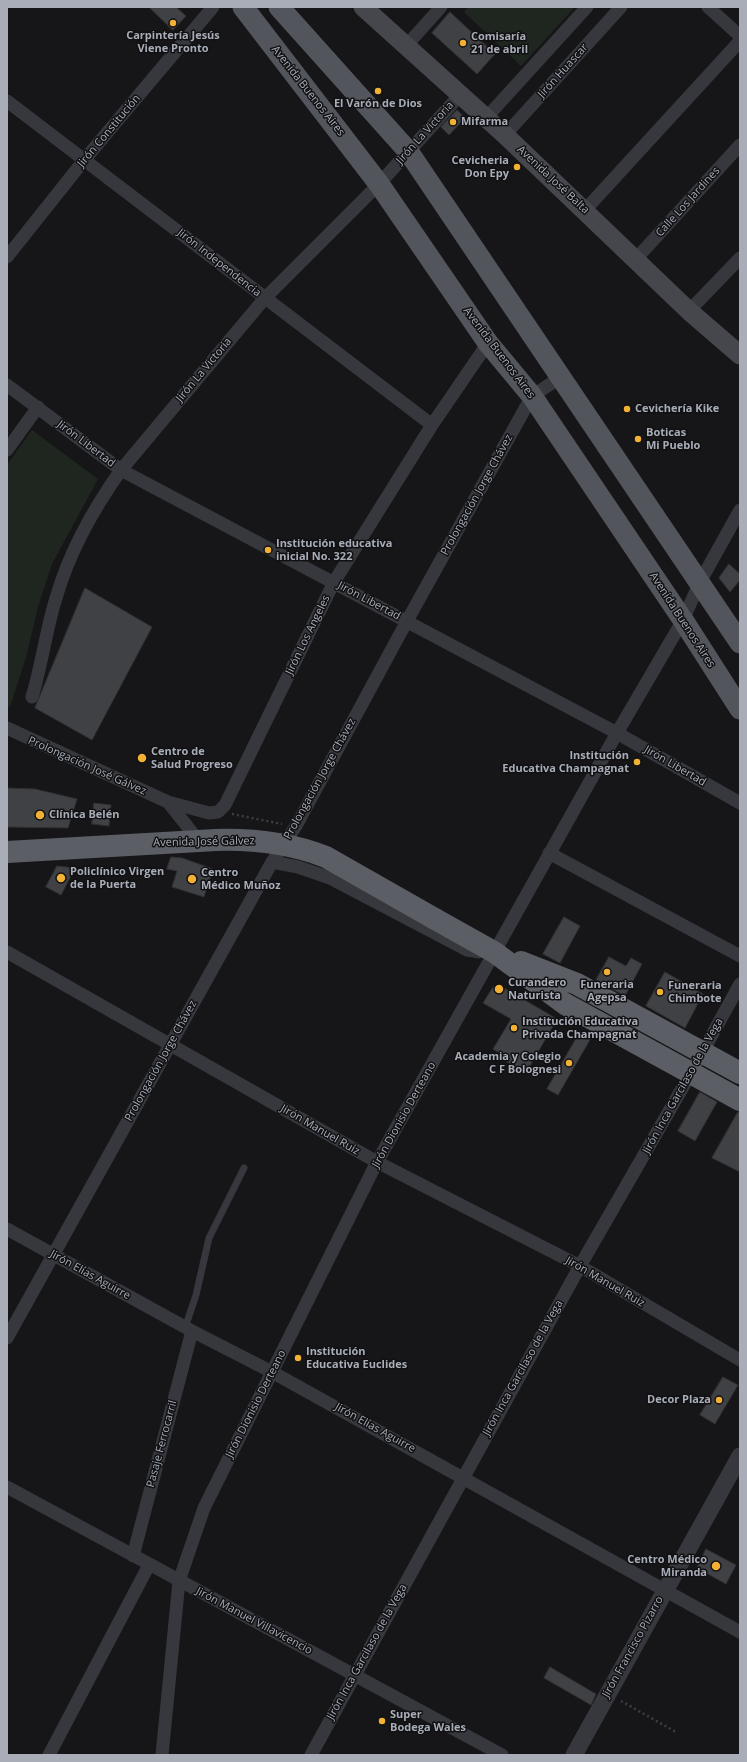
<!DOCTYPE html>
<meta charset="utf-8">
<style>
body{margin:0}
#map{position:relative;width:747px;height:1762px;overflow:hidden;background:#161618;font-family:"Open Sans",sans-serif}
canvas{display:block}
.frame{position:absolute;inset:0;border:8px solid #a8adb8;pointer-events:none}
</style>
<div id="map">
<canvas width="747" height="1762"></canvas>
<div class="frame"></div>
</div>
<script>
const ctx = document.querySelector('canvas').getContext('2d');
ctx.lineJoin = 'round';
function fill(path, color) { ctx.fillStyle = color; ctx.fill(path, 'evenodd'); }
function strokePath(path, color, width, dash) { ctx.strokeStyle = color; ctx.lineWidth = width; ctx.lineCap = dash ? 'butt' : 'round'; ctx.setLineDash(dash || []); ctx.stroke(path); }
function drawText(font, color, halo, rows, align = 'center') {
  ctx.font = font + ' "Open Sans",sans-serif'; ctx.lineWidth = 3; ctx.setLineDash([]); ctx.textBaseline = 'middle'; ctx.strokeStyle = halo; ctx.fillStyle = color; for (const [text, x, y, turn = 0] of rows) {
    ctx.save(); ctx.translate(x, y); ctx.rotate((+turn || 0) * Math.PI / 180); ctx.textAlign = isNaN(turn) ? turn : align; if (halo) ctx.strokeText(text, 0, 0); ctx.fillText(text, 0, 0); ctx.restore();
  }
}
fill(new Path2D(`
 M468,7h107l-54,59 -57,-54z
 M32,430l66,49 -46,85 -14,43 -11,47 -17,53 -3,-2v-240z`), '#1e261f');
const building = new Path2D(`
 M149,7h27l10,9 -13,14z
 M450,12l45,42 -18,20 -45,-41z
 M457,110l8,8 -16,17 -8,-8z
 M729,564l11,10v6l-10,12 -11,-14z
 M85,588l67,39 -60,113 -57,-32z
 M7,788l28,1 42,10 -9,29 -61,-1z
 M94,803l17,2 -2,21 -17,-2z
 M171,857l11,1 31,11 -9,28 -32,-10 5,-16 -10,-2z
 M57,866l18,2 -14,27 -15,-8z
 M564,917l16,9 -20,37 -17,-9z
 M609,957l17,9 5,-8 11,6 -17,32 -29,-16z
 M665,972l38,22 -18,34 -39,-22z
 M499,985l58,34 -31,54 -22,-13 2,-3 -13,-8 18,-30 -28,-16 10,-16z
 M580,1032l11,6 -33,57 -11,-6z
 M700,1092l17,10 -22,39 -17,-10z
 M738,1112h2v60l-28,-14z
 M723,1377l15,8 -23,39 -15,-9z
 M706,1549l30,16 -10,19 -29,-16z
 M550,1667l46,27 -5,11 -47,-27z`);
fill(building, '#404145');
strokePath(building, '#303034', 1);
strokePath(new Path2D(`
 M232,814l50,10
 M621,1701l55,31`), '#3d3f44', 2.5, [2, 3]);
strokePath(new Path2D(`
 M185,1328l11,-33 13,-57 35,-70`), '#37383d', 7);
strokePath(new Path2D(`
 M708,7l32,29
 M406,46l35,-39
 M7,101l425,324
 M486,118l101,-111
 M505,135l116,-128
 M585,210l155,-169
 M7,257l78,-98 128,-152
 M635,260l105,-115
 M689,311l51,-53
 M7,385l114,85 496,263 123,70
 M7,450l31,-43
 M32,697c10,-33 14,-67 24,-99 13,-45 38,-90 65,-128l144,-172 114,-114 81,-89
 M7,728l161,74 41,11 9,-1 7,-7 109,-223 98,-157 56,-82
 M168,802l30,38
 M549,853l191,103
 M272,862l26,5 32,11 137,72 12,2 5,-1
 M7,952l370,210 203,104 160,94
 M7,1229l185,102 80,41 468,260
 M7,1338l265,-476 24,-36 111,-205 125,-225 29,-19
 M7,1487l495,268
 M133,1556l59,-225
 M49,1755l100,-190
 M162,1755l17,-174 25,-73 173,-346 240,-429 66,-113 17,-38 40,-72
 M311,1755l269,-489 111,-193 49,-89`), '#37383d', 13);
strokePath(new Path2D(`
 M574,1755l166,-299`), '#37383d', 17);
strokePath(new Path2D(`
 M363,7l142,128 184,176 51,44`), '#45474d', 19);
strokePath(new Path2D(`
 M243,7l136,177 109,159 44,53 151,224 57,89
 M279,7l129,144 332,492`), '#53555c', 21);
strokePath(new Path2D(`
 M7,852l209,-12
 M435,919l59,33 71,52 175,96
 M521,962l56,22 163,89`), '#5b5e65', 22);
strokePath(new Path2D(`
 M216,840c38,-1 74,3 110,17l109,62`), '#5b5e65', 22);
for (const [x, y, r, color] of [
 [173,23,4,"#f2b134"],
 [463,43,4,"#f2b134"],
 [378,91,4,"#f2b134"],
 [453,122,4,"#f2b134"],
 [517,167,4,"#f2b134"],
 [627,409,4,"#f2b134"],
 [638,439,4,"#f2b134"],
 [268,550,4,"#f2b134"],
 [142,758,5,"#f2b134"],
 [637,762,4,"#f2b134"],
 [40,815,5,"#f2b134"],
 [61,878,5,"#f2b134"],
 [192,879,5,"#f2b134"],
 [607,972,4,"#f2b134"],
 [499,989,5,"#f2b134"],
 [660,992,4,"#f2b134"],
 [514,1028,4,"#f2b134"],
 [569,1063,4,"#f2b134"],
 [298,1358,4,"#f2b134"],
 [719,1400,4,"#f2b134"],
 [716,1566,5,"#f2b134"],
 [382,1721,4,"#f2b134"]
]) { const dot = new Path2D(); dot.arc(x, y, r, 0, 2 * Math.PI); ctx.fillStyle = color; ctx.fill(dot); strokePath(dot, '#111113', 1.5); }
drawText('bold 11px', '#a8adb8', '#111113', [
 ["Carpintería Jesús",173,36,"center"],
 ["Viene Pronto",173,49,"center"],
 ["Comisaría",471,37],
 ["21 de abril",471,50],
 ["El Varón de Dios",378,104,"center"],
 ["Mifarma",461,122],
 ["Cevicheria",509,161,"right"],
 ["Don Epy",509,174,"right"],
 ["Cevichería Kike",635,409],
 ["Boticas",646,433],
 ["Mi Pueblo",646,446],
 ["Institución educativa",276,544],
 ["inicial No. 322",276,557],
 ["Centro de",151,752],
 ["Salud Progreso",151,765],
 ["Institución",629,756,"right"],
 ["Educativa Champagnat",629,769,"right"],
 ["Clínica Belén",49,815],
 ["Policlínico Virgen",70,872],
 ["de la Puerta",70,885],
 ["Centro",201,873],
 ["Médico Muñoz",201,886],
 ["Curandero",508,983],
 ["Naturista",508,996],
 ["Funeraria",607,985,"center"],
 ["Agepsa",607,998,"center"],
 ["Funeraria",668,986],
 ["Chimbote",668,999],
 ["Institución Educativa",522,1022],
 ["Privada Champagnat",522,1035],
 ["Academia y Colegio",561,1057,"right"],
 ["C F Bolognesi",561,1070,"right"],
 ["Institución",306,1352],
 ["Educativa Euclides",306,1365],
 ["Decor Plaza",711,1400,"right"],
 ["Centro Médico",707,1560,"right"],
 ["Miranda",707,1573,"right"],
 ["Super",390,1715],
 ["Bodega Wales",390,1728]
], 'left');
drawText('11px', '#a8adb8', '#111113', [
 ["Jirón Huascar",563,71,-48],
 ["Avenida Buenos Aires",308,91,52],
 ["Jirón Constitución",109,131,-50],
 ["Jirón La Victoria",425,133,-48],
 ["Avenida José Balta",553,180,43],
 ["Calle Los Jardines",688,202,-48],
 ["Jirón Independencia",219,263,38],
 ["Avenida Buenos Aires",499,353,53],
 ["Jirón La Victoria",204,370,-50],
 ["Jirón Libertad",86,444,37],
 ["Prolongación Jorge Chávez",477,495,-61],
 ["Jirón Libertad",369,601,28],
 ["Avenida Buenos Aires",682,620,57],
 ["Jirón Los Angeles",308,635,-64],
 ["Prolongación José Gálvez",87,766,24],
 ["Jirón Libertad",675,766,30],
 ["Prolongación Jorge Chávez",320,779,-61],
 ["Avenida José Gálvez",204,842,-1],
 ["Prolongación Jorge Chávez",161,1061,-61],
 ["Jirón Inca Garcilaso de la Vega",683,1086,-61],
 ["Jirón Dionisio Derteano",404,1115,-61],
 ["Jirón Manuel Ruiz",320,1130,30],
 ["Jirón Elías Aguirre",90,1275,29],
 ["Jirón Manuel Ruiz",605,1282,30],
 ["Jirón Inca Garcilaso de la Vega",523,1368,-61],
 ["Jirón Dionisio Derteano",256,1404,-63],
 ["Jirón Elías Aguirre",375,1428,29],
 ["Pasaje Ferrocarril",162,1444,-75],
 ["Jirón Manuel Villavicencio",254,1621,28],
 ["Jirón Francisco Pizarro",633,1647,-61],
 ["Jirón Inca Garcilaso de la Vega",367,1652,-61]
]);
</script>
